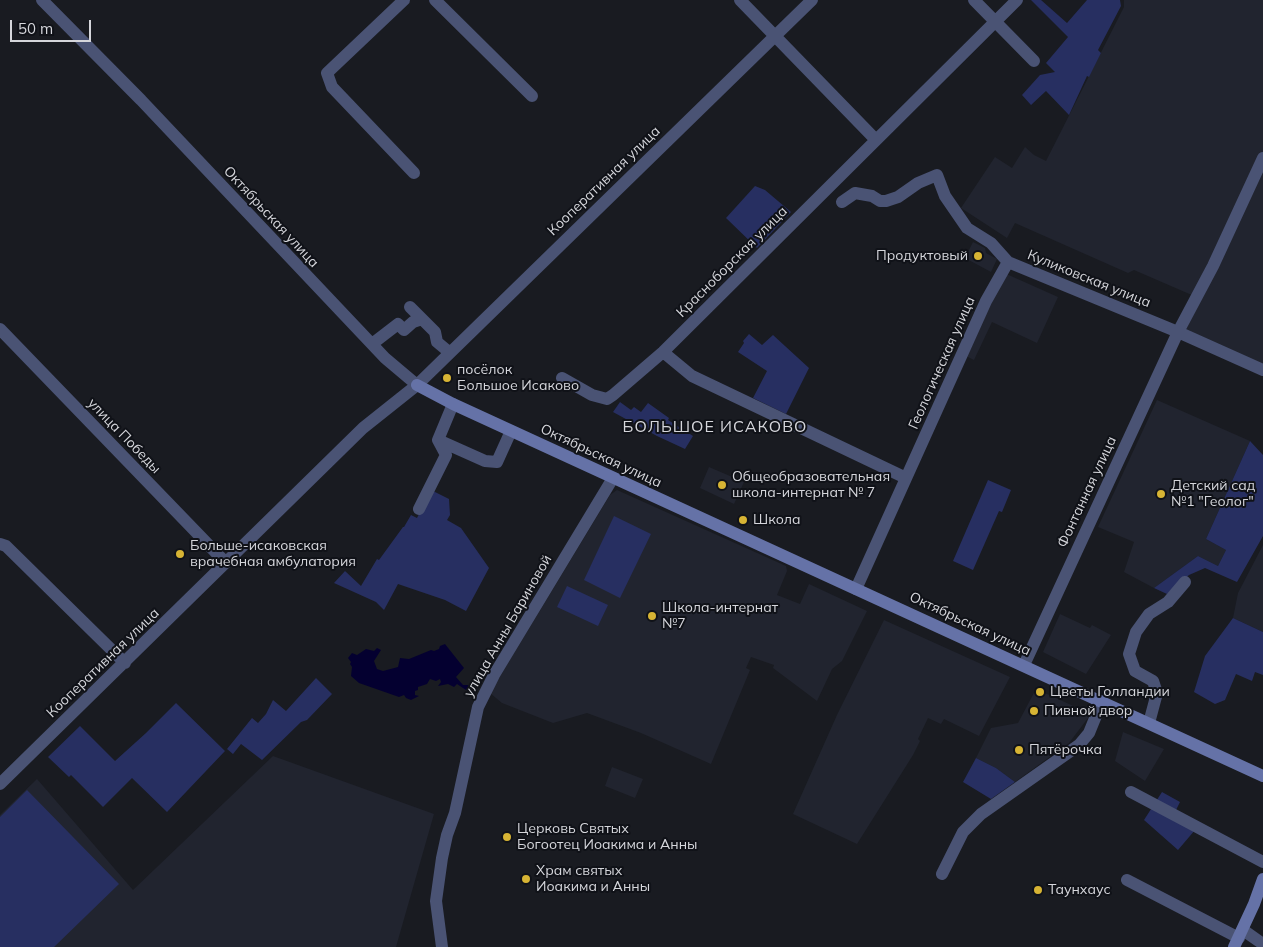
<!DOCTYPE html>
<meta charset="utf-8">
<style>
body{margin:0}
#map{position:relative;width:1263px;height:947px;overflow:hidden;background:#191b21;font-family:Mulish,sans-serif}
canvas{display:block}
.scale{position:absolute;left:10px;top:20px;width:81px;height:22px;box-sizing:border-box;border:2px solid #d5d6db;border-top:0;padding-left:6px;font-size:15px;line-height:18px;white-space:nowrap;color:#d5d6db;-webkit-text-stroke:4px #101218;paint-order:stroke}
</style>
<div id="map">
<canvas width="1263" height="947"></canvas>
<div class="scale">50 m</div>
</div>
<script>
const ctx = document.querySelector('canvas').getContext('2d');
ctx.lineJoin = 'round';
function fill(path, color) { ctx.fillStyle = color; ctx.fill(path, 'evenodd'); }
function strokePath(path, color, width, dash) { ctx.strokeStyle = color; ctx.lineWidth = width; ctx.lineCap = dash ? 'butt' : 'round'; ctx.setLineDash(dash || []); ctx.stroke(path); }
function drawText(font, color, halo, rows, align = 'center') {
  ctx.font = font + ' Mulish,sans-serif'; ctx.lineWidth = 4; ctx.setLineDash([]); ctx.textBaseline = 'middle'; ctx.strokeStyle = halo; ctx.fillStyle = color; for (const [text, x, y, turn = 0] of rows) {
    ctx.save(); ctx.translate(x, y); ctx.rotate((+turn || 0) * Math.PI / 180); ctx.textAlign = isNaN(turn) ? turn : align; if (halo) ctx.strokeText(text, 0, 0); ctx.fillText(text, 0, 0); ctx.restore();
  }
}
fill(new Path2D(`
 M1124,0h139v371l-78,-39 16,-33 -67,-29 -6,3 -113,-50 -8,15 -46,-30 34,-51 17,11 13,-21 9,8 12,6 78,-154z
 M973,242l12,6 1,5 11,6 -6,13 -26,-14z
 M1002,272l56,25 -21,46 -45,-21 -18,38 -10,-5z
 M1157,400l93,41 -44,98 20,11 -8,16 -20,-10 -44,32 -30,-16 10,-30 -36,-15z
 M709,467l35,15 -10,22 -34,-16z
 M617,490l169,76 1,5 -10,24 23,9 9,-20 58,27 -25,50 -10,8 -15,32 -44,-33 1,-3 -23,-8 -5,11 4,2 -39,94 -70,-31 -54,-20 -34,10 -51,-20 -12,-10 120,-198z
 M1263,545v87l-30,-14 5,-25z
 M1060,614l30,14 2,-3 19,10 -25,39 -43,-22z
 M884,620l126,57 -31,59 -35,-17 -3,5 -13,-6 -10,21 2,2 -7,14 -56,89 -64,-30 44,-99z
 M1036,689l55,25 -22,29 -54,39 -19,-14 -20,-10 15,-30 27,-5z
 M1123,732l41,17 -19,32 -30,-20z
 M273,756l161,58 -38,133h-396v-132l37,-36 96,111z
 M612,767l31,12 -8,19 -30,-12z`), '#21242f');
fill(new Path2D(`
 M1031,0h10l26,23 20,-23h33l1,6 -23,44 3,3 -12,24 -2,-1 -18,39 -23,-24 -15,14 -9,-10 18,-20 15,-3 -9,-9 22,-26z
 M755,186l10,4 26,22 -34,36 -31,-30z
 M749,334l13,11 11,-10 36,33 -23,46 -33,-16 14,-27 -29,-19 6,-9 -1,-2z
 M620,402l11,8 3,-3 7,5 7,-9 21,15 -1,2 25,16 -8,13 -28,-13 -44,-24z
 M1250,441l13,14v81l-26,46 -32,-14 -16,7 -22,19 -13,-6 44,-32 20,10 8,-16 -20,-11z
 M988,480l23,10 -9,22 -3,-1 -26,59 -20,-9z
 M431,490l18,9 1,16 -3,5 14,8 28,40 -23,43 -21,-11 -47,-16 -14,26 -8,-8 -42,-19 11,-12 16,15 16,-27 2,1 24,-33h1l7,-12 6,3z
 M614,516l37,18 -31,64 -36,-18z
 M567,586l41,19 -10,21 -41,-19z
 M1233,618l30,14v43l-8,-3 -3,9 -16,-7 -11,26 -10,4 -21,-12 11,-36z
 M316,678l16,16 -25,26 -6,2 -39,38 -21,-16 -8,10 -6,-5 25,-31 6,5 8,-9 7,-14 13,11z
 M176,703l49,48 -58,61 -35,-34 -29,29 -32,-32 -2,2 -21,-20 32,-31 35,35 31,-28z
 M976,758l20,10 19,14 -24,17 -28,-17z
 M27,790l92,94 -65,63h-54v-130z
 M1162,792l18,10 -4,8 19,20 -17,20 -34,-30z`), '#272f61');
fill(new Path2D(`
 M445,644l19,24 -8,9 7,8h5l1,2 -3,3 -9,-6 -3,3 -6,-3 -10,2 3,-4 -1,-3 -4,2 -6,-2 -3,5 -9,3v3l-3,1v4l4,1 -8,4 -5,-2 -2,-3 -5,2 -40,-14 -8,-7 1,-9 -2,-3 1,-2 -3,-4 4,-5 5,2 9,-6 8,2 3,-3 4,2 -7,11 3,8 6,2 15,-4 2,-9 9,1 22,-9 3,1 5,-2 1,-3z`), '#040030');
strokePath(new Path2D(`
 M42,0l99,100 244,258 32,27
 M404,0l-77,73 5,14 82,86
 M435,0l97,96
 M740,0l136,140
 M974,0l60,61
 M842,202l13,-9 17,3 8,5h6l12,-4 20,-14 19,-8 8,21 22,32 24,15 17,19 170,70 85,38
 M410,307l25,25 2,10 12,10
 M0,329l226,234
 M372,344l26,-20 6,6 9,-8 9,-3
 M663,352l29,24 214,102
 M562,378l30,17 15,4 6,-4 50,-43 354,-352
 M453,404l-15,36 47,21 12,1 14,-31
 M419,509l27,-54 -8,-15
 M0,544l6,2 119,117
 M856,589l130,-288 22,-39
 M1024,665l154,-333 35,-66 50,-108
 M1149,723l8,-30 -4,-12 -18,-10 -6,-17 7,-22 13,-18 19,-12 17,-20
 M0,784l363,-356 54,-43 395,-385
 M1131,792l132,70
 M942,874l21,-42 18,-18 98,-69 10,-12 13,-32
 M1127,880l112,58
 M1243,930l20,14
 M442,947l-6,-46 6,-43 5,-23 8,-22 23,-106 16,-32 119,-197`), '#4a5374', 12);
strokePath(new Path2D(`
 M417,385l36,19 810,372
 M1234,947l20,-43 9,-25`), '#6572a7', 12);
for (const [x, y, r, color] of [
 [978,256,5,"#d7b434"],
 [447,378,5,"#d7b434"],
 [722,485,5,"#d7b434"],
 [1161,494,5,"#d7b434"],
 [743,520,5,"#d7b434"],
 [180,554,5,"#d7b434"],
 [652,616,5,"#d7b434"],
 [1040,692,5,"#d7b434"],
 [1034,711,5,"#d7b434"],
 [1019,750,5,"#d7b434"],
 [507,837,5,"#d7b434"],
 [526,879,5,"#d7b434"],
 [1038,890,5,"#d7b434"]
]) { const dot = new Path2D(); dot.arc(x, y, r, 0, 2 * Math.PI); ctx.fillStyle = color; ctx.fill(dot); strokePath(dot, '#101218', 2); }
drawText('14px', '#d5d6db', '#101218', [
 ["Кооперативная улица",604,181,-44],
 ["Октябрьская улица",271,217,47],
 ["Красноборская улица",732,262,-45],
 ["Куликовская улица",1089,279,22],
 ["Геологическая улица",942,363,-66],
 ["улица Победы",124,436,46],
 ["Октябрьская улица",601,456,25],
 ["Фонтанная улица",1087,492,-65],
 ["Октябрьская улица",970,624,25],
 ["улица Анны Бариновой",508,626,-60],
 ["Кооперативная улица",103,663,-44]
]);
drawText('14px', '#d5d6db', '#101218', [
 ["Продуктовый",968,256,"right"],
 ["посёлок",457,370],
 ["Большое Исаково",457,386],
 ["Общеобразовательная",732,477],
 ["школа-интернат № 7",732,493],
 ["Детский сад",1171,486],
 ["№1 \"Геолог\"",1171,502],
 ["Школа",753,520],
 ["Больше-исаковская",190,546],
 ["врачебная амбулатория",190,562],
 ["Школа-интернат",662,608],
 ["№7",662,624],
 ["Цветы Голландии",1050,692],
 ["Пивной двор",1044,711],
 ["Пятёрочка",1029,750],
 ["Церковь Святых",517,829],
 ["Богоотец Иоакима и Анны",517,845],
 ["Храм святых",536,871],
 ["Иоакима и Анны",536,887],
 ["Таунхаус",1048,890]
], 'left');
ctx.letterSpacing = '1px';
drawText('16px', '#d5d6db', '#101218', [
 ["БОЛЬШОЕ ИСАКОВО",715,427]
]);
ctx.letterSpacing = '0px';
</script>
